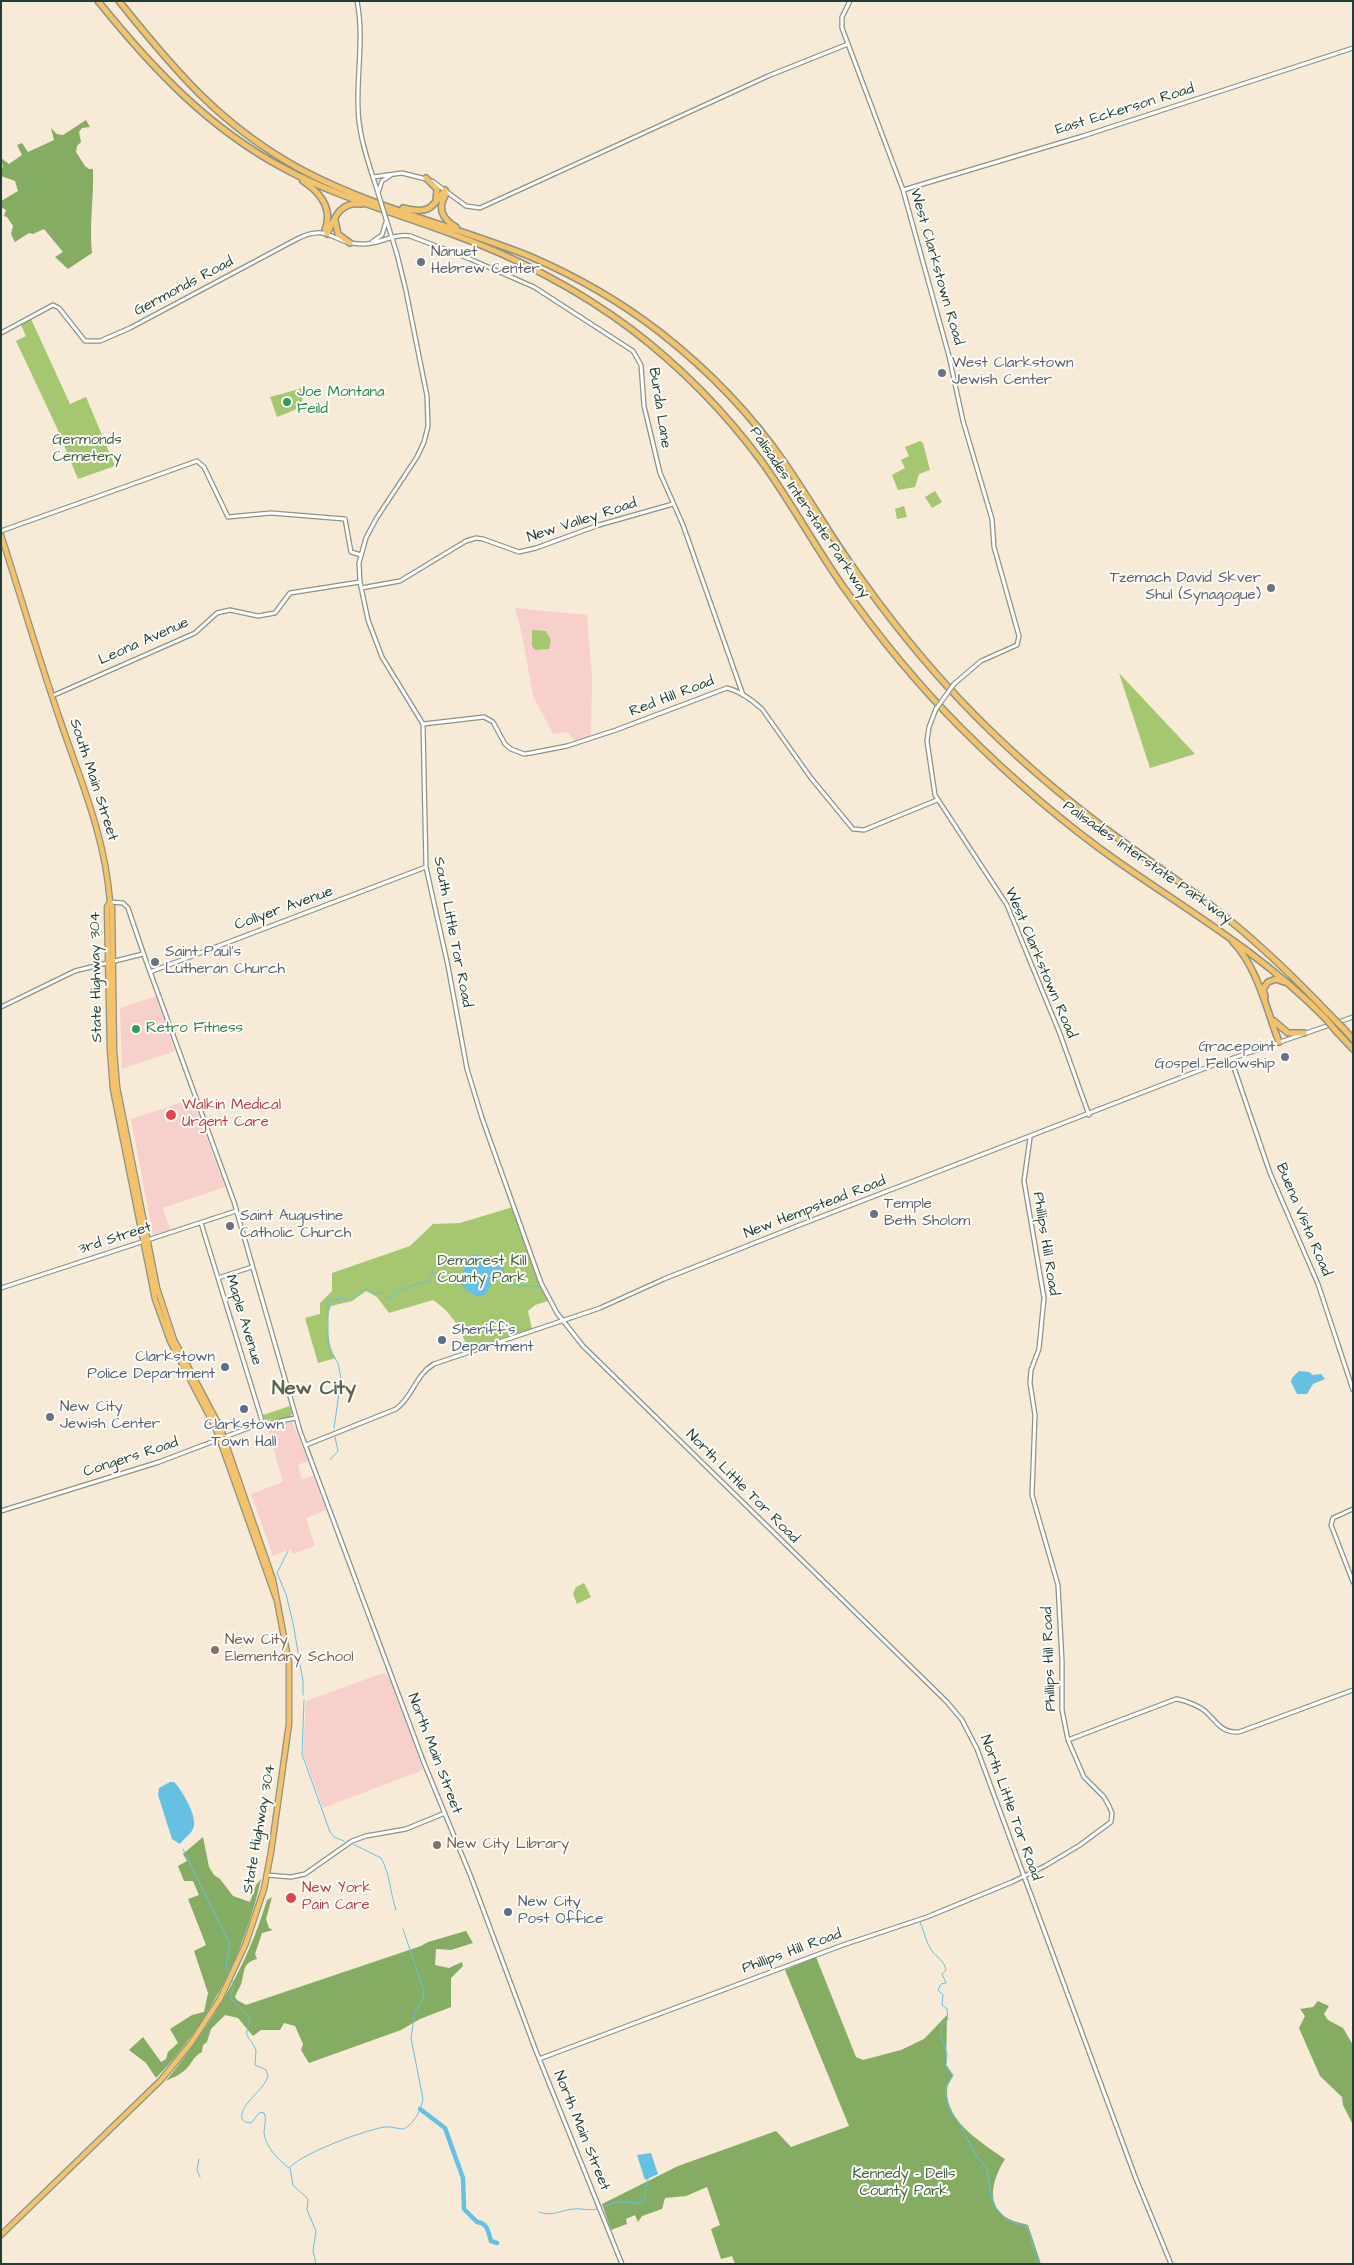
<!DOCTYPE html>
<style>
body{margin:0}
#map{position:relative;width:1354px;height:2265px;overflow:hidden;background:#f7ead7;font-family:"Architects Daughter",sans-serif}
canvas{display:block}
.frame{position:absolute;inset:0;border:2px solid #1f3d34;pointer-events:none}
</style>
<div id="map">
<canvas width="1354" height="2265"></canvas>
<div class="frame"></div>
</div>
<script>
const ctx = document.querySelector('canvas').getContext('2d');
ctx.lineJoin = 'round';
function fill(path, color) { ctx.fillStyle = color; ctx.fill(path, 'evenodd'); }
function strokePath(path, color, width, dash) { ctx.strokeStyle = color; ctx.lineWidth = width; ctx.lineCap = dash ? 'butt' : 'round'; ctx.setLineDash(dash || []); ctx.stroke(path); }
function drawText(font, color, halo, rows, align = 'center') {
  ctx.font = font + ' "Architects Daughter",sans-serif'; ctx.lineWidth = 4; ctx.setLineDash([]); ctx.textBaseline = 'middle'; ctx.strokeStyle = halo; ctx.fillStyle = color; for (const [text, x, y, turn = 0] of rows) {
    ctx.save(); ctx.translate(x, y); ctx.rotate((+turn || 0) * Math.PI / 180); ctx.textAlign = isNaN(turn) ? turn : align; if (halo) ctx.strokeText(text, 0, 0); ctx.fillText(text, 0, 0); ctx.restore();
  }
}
fill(new Path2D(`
 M515,608l72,7 5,62 -1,61 -15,5 -9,-11 -14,2 -20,-38 -11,-61z
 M156,996l19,55 -53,18 -2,-61z
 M192,1099l33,88 -62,21 7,22 -17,5 -22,-116z
 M292,1422l16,39 -10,4 4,14 11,-3 13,34 -20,8 9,28 -22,8 -2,-5 -18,7 -22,-62 32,-12 -16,-56z
 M383,1673l6,3 34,94 -100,38 -20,-55 3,-52z`), '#f7d0cc');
fill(new Path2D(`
 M31,319l39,85 16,-7 29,69 -37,13 -21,-51 -41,-87 10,-5 -5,-11z
 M303,388l-1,19 -25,10 -7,-20z
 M920,441l3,2 7,27 -11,4 -4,13 -17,3 -6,-15 13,-7 -4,-8 8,-4 -4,-9z
 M935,491l7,11 -10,6 -7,-11z
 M904,506l3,11 -10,2 -2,-10z
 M532,630l14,1 5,9 -2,9 -14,1 -3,-4z
 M1119,673l76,81 -45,14z
 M513,1207l35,94 -13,4 -7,6 4,18 -64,20c-9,-23 -15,-35 -35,-49l-44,13 -12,-16 -11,-6 -14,10 -21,5c-6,12 -3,42 5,52l-18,5 -13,-45 15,-4v-11l12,-12v-18l78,-27 23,-22 27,-1z
 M290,1406l2,8 -2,4 -25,2 -2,-5z
 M584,1583l7,14 -14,7 -4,-10 3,-7z`), '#a5c770');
fill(new Path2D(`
 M86,120l4,7 -8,1 -3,4 2,10 -4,4 -1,6 9,14 4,3h4c1,28 -4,55 -1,84l-24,16 -13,-12 8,-5 -19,-23 -11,5 -4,-1 -14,9 -4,-8 2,-8 -6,-9 -3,-1 2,-6 -5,-3v-6l17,-10 -3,-10 -14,-5v-7l2,-2 -2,-9 8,6 13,-9 -5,-10 5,-2 6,9 26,-12 -3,-12 6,6 6,1z
 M203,1837l6,30 5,8 6,4 13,17 17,6 6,-17 5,-6c-16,73 -52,145 -105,199l-10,-15 -17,-13 14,-13 18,25 5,-3 2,-7 10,-9 -8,-14 22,-14 12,-3 4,-19 -14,-42 12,-6 -18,-46 11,-4 -6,-14h-9l-6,-15 9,-5 -4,-7z
 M272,1897l-6,22 3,9 4,2 -11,3 -7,21 2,5c-14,4 -12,10 -15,22 -1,5 -5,10 -7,16l2,3 9,5 175,-59 7,-4 38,-11 7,12 -22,7 -15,-1 -1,16 14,3 13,-6 1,4 -12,12v29l-31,12 -19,11 -92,33 -8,-13 2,-6 -8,-18 -11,-3 -4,7h-19l-8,6 -15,-18 -13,-3 -14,14 -4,13 -4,3 -1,7c-8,4 -9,9 -14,15 -6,7 -14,10 -22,14 46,-58 79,-109 101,-181z
 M816,1957l40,100 7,3 38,-10 23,-11 23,-24 -1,50 7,11c-2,4 -6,9 -6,14 -1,32 35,53 58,69 -12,19 -21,47 4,60 6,3 13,4 19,6l13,39h-306l-3,-8 -11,3 -10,-30 9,-4 -13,-38 -21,9 -21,2 -3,11 -20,7 -4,6 -3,-7 -9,4 1,5 -16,6 -9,-26 76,-38 98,-35 15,16 58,-21 -64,-156z
 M1318,2001l11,5 -5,8 4,6 15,8 10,17v80l-10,-20 -1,-8 -22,-21 -21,-48 6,-12 -5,-7 13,-2z`), '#84ac62');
fill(new Path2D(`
 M473,1254l12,2 19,9v11l-9,-2c-4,6 -5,13 -8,18 -8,11 -22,-3 -27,-9l5,-19 3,1v-5z
 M1299,1371l10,1 4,3 8,-1 4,5 -12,5 -6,10h-10l-6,-12 1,-4z
 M170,1782h4c8,8 25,36 19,47 -3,6 -10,10 -13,15l-8,-5 -14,-44 1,-7z
 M651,2153l7,21 -13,6 -8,-25z`), '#65c1e3');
strokePath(new Path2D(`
 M501,1276l4,7 15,3h18
 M334,1428l7,-49 -3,-16 -10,-14v-48l13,-3 10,2 15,-11 9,5 6,-2 6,6h4l8,-8 30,-10c4,-5 3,-10 6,-15 6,-9 27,-9 35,-5
 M330,1460l8,-9 -3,-14
 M288,1551l-11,22 9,21 7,29 10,58v14
 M304,1700l-2,54 28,78 4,5 10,4
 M353,1844l28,14c9,16 9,34 15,52
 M183,1849l47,96 -4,19 3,12
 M920,1922c4,9 6,21 12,29 5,7 12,9 14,19l-4,4 4,9 -5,1 -3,6 5,5 -1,10 5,4 1,11 -6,4 -1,11 6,19 -1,11 7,10 -8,14 4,21 9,11 18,34 11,14 4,27 5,12 11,12 20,7 12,37
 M231,1979l3,7 -4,10c5,10 15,13 20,23 -6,21 -3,13 6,31l-1,15 11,5 2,5c-2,15 -29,28 -26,44l3,3 6,1 9,-11 4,1c3,7 0,12 0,20 2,15 14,26 25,35
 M199,2159l-2,11 3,7
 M290,2167c15,-15 73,-36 94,-40 7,-1 13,2 20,2 10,-6 17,-18 19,-30l-12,-61 4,-26 8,-14 1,-7 -21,-62
 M290,2168l3,17 15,14 -1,11 9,21 -3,20 3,13
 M604,2206l14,-4 24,1c4,-6 4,-17 6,-24
 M539,2212c13,5 22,-2 35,-3 8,-1 12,2 23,0`), '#65c1e3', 1);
strokePath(new Path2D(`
 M420,2109l25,19 18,50 1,31 13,13c11,1 11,10 14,19l6,2`), '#65c1e3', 4.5);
const tertiary = new Path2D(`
 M357,1c7,35 0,69 1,105 0,30 12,61 21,90
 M850,1l-8,16v11l61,162 46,166 14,65 29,98 2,28 25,89 -2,9 -36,16 -27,23
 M373,177l29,-4 24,6
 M432,181l34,25 14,2 288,-132 80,-32
 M903,190l180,-54 270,-88
 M378,193l4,-12 9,-6
 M386,219l11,35 9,37 21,105 1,30 -4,16 -7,15 -41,62 -10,19 -7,25 1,19 8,38 14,37 41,67 3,143 22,99 19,103 15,49 59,165 16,30 26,33 364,356 15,18 15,29 159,430 35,85
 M372,242l10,-7 4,-13
 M1,333l52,-28 6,3 26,33h15l30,-13 167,-89c33,-17 35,6 67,5 15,0 31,-11 46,-8l60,23 64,28 99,64 8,14 3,41 16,67 23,52 60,170
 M1,531l196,-70 7,6 24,50 43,-4 74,6 6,33 10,3
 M361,588l39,-7 66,-40 10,-3 7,1 36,13 17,-4 63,-23 74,-21
 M52,696l143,-63 22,-20 13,-3 28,6 17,-3 15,-20 70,-11
 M936,709l-7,18 -2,14 8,54 72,110 53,129 29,81
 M423,724l61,-7 9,5 12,22 6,5 13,5 7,-1 36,-7 49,-16 111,-42c13,3 25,12 35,21l49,69 42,51 11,1 73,-30
 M110,902l13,1 5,5 17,50 89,244 66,229 124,332 47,114 65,174 86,213
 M150,972l276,-105
 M1,1007l74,-36 68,-17
 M1231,1059l39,114 48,111 35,106
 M201,1223l62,201
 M218,1278l34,-11
 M1,1288l235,-77
 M306,1445l90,-36c17,-12 19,-34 38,-45l166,-56 64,-29 133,-53 419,-162 137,-47
 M1353,1509l-20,9 -2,7 22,57
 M1,1511l158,-49 92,-35 45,-9
 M1068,1740l108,-41c8,1 24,7 30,13 11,10 15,21 33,20l114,-42
 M267,1875l24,2 14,-3 47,-33 14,-5 40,-7 39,-16
 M539,2059l304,-114 84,-28 85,-35 33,-16 35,-21 31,-23 1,-9 -3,-7 -5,-9 -20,-20 -16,-37 -6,-30v-49l-4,-76 -26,-90 3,-80 -5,-32 1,-13 8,-21 5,-51 -20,-117 6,-43`);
const primary = new Path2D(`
 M1,535c20,62 38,124 59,185 21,62 45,116 50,182l2,5 2,144 3,36 40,201 17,52 46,87 53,153 16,83v61l-18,128 -7,37 -18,54 -26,56 -29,44 -30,37 -160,155
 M110,902l-3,5 3,142 3,40 42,210 15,42 46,88 60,169`);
const motorway = new Path2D(`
 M98,1c54,67 110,127 187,168 52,28 111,44 167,65 64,23 124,54 179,95 50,38 94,83 131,133 29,40 52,83 80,123 36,51 76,100 120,144 48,48 100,93 155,132 73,51 144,92 208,157
 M119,1c56,70 103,126 183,169 71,38 152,56 227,86 47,20 92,46 132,77 47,37 89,80 123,129 23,33 43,68 66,101 34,49 71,96 112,139 41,43 85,82 132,118 41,32 84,59 124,91 41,32 78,68 113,105
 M426,178l11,11 -1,12
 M303,181c18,12 30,28 22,49
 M446,194c-9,14 -4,25 10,33
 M403,208c25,6 27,2 42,-18
 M335,220l3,14 12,9
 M327,234c8,-17 13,-33 35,-30
 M1233,942c24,24 34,69 46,100
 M1265,997l-2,-8 5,-7 8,-3 8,3
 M1274,1021l14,12h16
 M1343,1028l10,11
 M1336,1031l17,18`);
strokePath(tertiary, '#8b9486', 5.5);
strokePath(primary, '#8b9486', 7);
strokePath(motorway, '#8b9486', 8);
strokePath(tertiary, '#fff', 3);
strokePath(primary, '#f3c26a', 4.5);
strokePath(motorway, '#f3c26a', 5);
const tertiaryBridge = new Path2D(`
 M379,196l7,23
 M936,709l18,-25`);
const motorwayBridge = new Path2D(`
 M1331,1016l12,12
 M1325,1018l11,13`);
strokePath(tertiaryBridge, '#8b9486', 5.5, []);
strokePath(motorwayBridge, '#8b9486', 8, []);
strokePath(tertiaryBridge, '#fff', 3);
strokePath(motorwayBridge, '#f3c26a', 5);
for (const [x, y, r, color] of [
 [421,262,5,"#6b7280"],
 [942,373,5,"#6b7280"],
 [287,402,5,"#2e9e5b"],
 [1271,588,5,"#6b7280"],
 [155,962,5,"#6b7280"],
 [136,1029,5,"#2e9e5b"],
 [1285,1057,5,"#6b7280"],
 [171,1115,6,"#e0444e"],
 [874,1214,5,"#6b7280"],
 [230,1226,5,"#6b7280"],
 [442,1340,5,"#5c6f8a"],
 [225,1367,5,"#5c6f8a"],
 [244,1409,5,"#5c6f8a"],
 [50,1417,5,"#6b7280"],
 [215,1650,5,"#8d6e63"],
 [437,1845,5,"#8d6e63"],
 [291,1898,6,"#e0444e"],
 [508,1912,5,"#5c6f8a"]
]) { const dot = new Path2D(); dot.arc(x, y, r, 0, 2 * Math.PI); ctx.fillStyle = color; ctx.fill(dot); strokePath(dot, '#fdfcf7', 2); }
drawText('15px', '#1f3d34', '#fdfcf7', [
 ["East Eckerson Road",1125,110,-17],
 ["West Clarkstown Road",936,267,74],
 ["Germonds Road",184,287,-28],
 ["Burda Lane",659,408,81],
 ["Palisades Interstate Parkway",809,513,56],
 ["New Valley Road",582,521,-18],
 ["Leona Avenue",144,642,-24],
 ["Red Hill Road",672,697,-21],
 ["South Main Street",93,780,72],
 ["Palisades Interstate Parkway",1147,863,35],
 ["Collyer Avenue",284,909,-20],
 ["South Little Tor Road",452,932,79],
 ["West Clarkstown Road",1040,963,67],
 ["State Highway 304",97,977,-91],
 ["New Hempstead Road",815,1208,-21],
 ["Buena Vista Road",1303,1220,67],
 ["3rd Street",115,1239,-18],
 ["Phillips Hill Road",1045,1244,81],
 ["Maple Avenue",243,1320,73],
 ["Congers Road",131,1458,-18],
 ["North Little Tor Road",742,1487,45],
 ["Phillips Hill Road",1050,1659,-92],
 ["North Main Street",434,1754,69],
 ["North Little Tor Road",1010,1808,70],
 ["State Highway 304",260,1829,-80],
 ["Phillips Hill Road",792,1952,-20],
 ["North Main Street",581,2131,68]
]);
drawText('15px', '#5b616d', '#fdfcf7', [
 ["Nanuet",431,253],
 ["Hebrew Center",431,270],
 ["West Clarkstown",952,364],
 ["Jewish Center",952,381],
 ["Tzemach David Skver",1261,579,"right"],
 ["Shul (Synagogue)",1261,596,"right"],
 ["Saint Paul's",165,953],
 ["Lutheran Church",165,970],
 ["Gracepoint",1275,1048,"right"],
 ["Gospel Fellowship",1275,1065,"right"],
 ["Temple",884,1205],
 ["Beth Sholom",884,1222],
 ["Saint Augustine",240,1217],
 ["Catholic Church",240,1234],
 ["New City",60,1408],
 ["Jewish Center",60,1425]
], 'left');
drawText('15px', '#27864d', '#fdfcf7', [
 ["Joe Montana",297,393],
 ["Feild",297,410],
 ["Retro Fitness",146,1029]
], 'left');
drawText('15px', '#406043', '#fdfcf7', [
 ["Germonds",87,441],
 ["Cemetery",87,458],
 ["Demarest Kill",482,1262],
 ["County Park",482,1279],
 ["Kennedy - Dells",904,2175],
 ["County Park",904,2192]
]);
drawText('15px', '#be3a42', '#fdfcf7', [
 ["Walkin Medical",182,1106],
 ["Urgent Care",182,1123],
 ["New York",302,1889],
 ["Pain Care",302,1906]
], 'left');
drawText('15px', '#4e5e75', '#fdfcf7', [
 ["Sheriff's",452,1331],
 ["Department",452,1348],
 ["Clarkstown",215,1358,"right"],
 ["Police Department",215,1375,"right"],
 ["Clarkstown",244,1426,"center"],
 ["Town Hall",244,1443,"center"],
 ["New City",518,1903],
 ["Post Office",518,1920]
], 'left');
drawText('15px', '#785e54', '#fdfcf7', [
 ["New City",225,1641],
 ["Elementary School",225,1658],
 ["New City Library",447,1845]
], 'left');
drawText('bold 20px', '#5e6251', '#fdfcf7', [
 ["New City",314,1390]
]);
</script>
